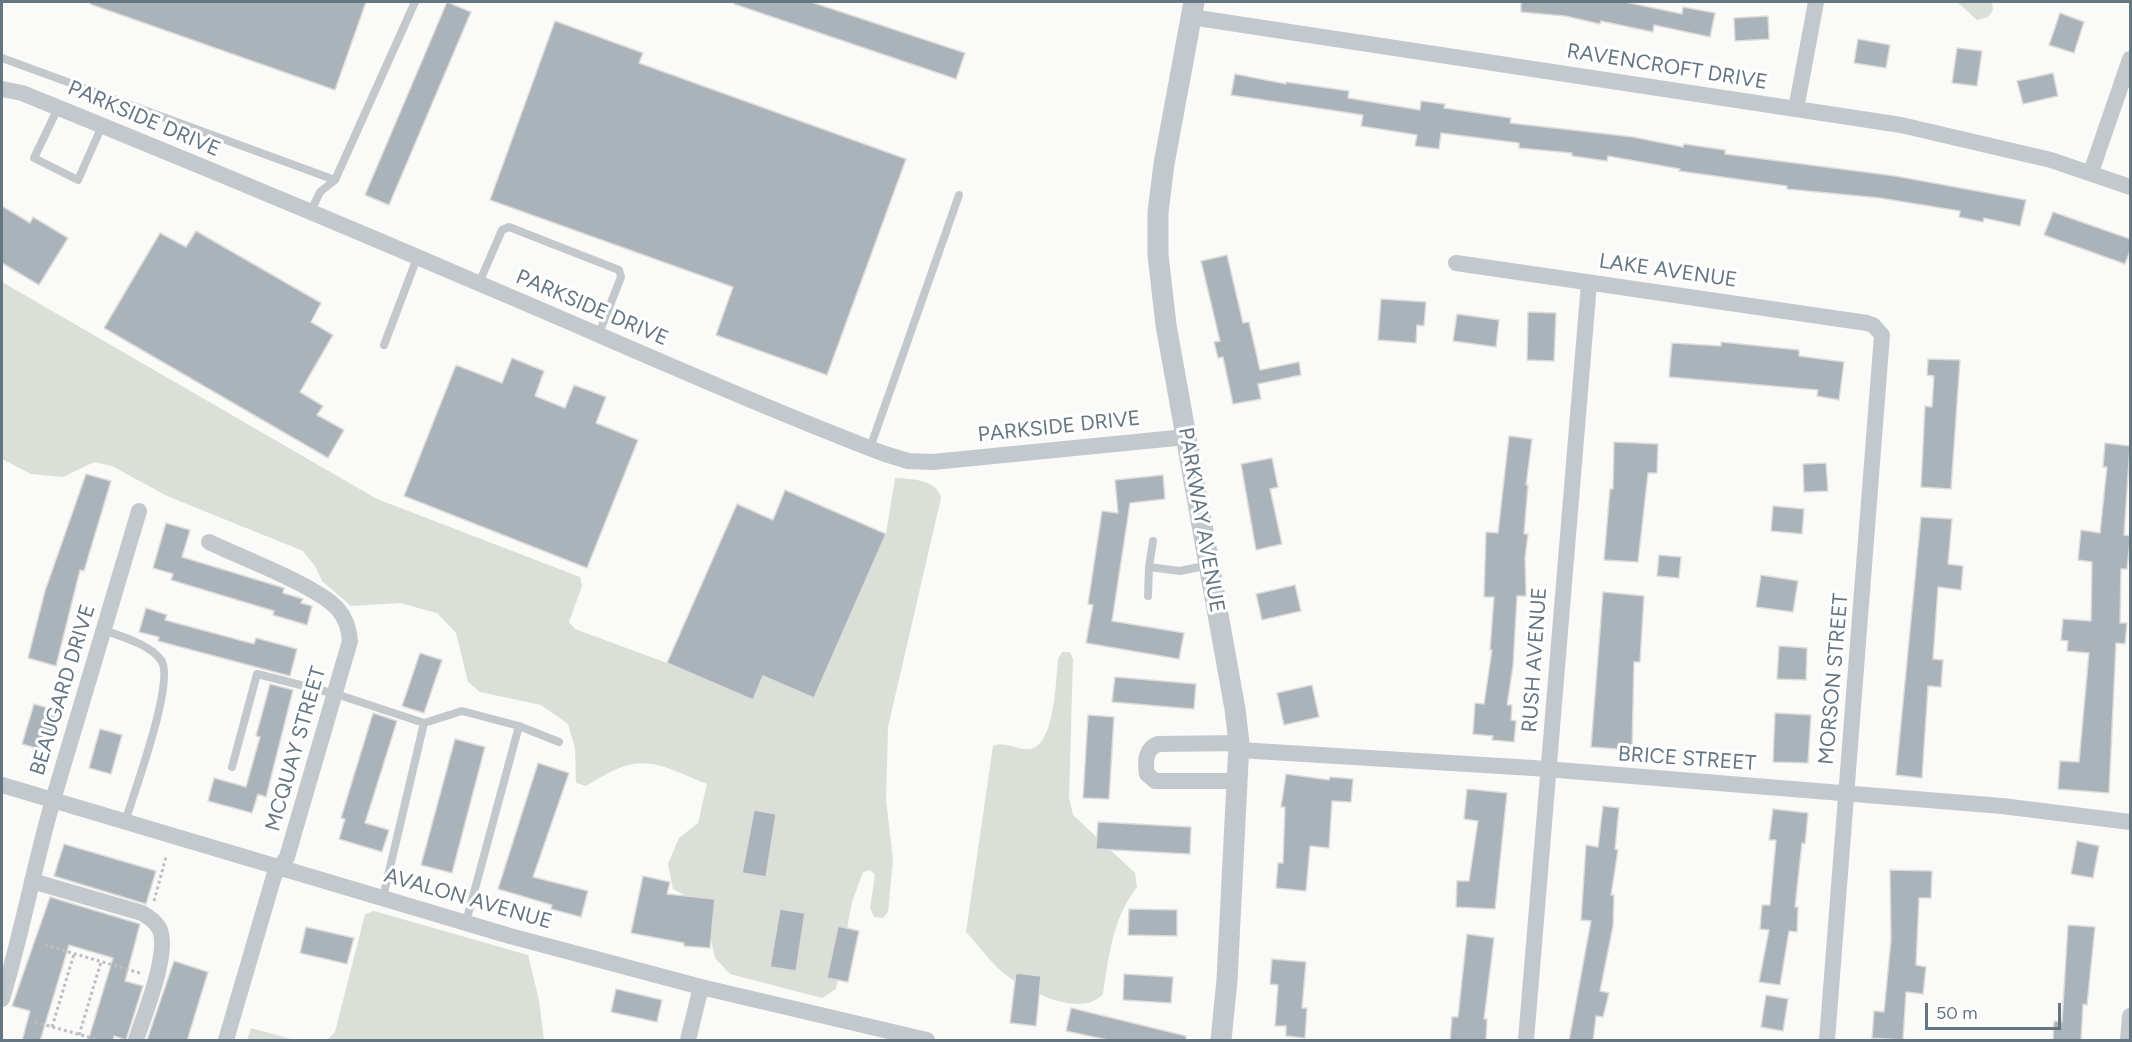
<!DOCTYPE html>
<style>
body{margin:0}
#map{position:relative;width:2132px;height:1042px;overflow:hidden;background:#fafaf8;font-family:Figtree,sans-serif}
canvas{display:block}
.frame{position:absolute;inset:0;border:3px solid #657683;pointer-events:none}
.scale{position:absolute;left:1925px;top:1003px;width:136px;height:27px;box-sizing:border-box;border:3px solid #657683;border-top:0;padding-left:8px;font-size:18px;line-height:21px;white-space:nowrap;color:#657683;-webkit-text-stroke:4px #fff;paint-order:stroke}
</style>
<div id="map">
<canvas width="2132" height="1042"></canvas>
<div class="frame"></div>
<div class="scale">50 m</div>
</div>
<script>
const ctx = document.querySelector('canvas').getContext('2d');
ctx.lineJoin = 'round';
function fill(path, color) { ctx.fillStyle = color; ctx.fill(path, 'evenodd'); }
function strokePath(path, color, width, dash) { ctx.strokeStyle = color; ctx.lineWidth = width; ctx.lineCap = dash ? 'butt' : 'round'; ctx.setLineDash(dash || []); ctx.stroke(path); }
function drawText(font, color, halo, rows, align = 'center') {
  ctx.font = font + ' Figtree,sans-serif'; ctx.lineWidth = 6; ctx.setLineDash([]); ctx.textBaseline = 'middle'; ctx.strokeStyle = halo; ctx.fillStyle = color; for (const [text, x, y, turn = 0] of rows) {
    ctx.save(); ctx.translate(x, y); ctx.rotate((+turn || 0) * Math.PI / 180); ctx.textAlign = isNaN(turn) ? turn : align; if (halo) ctx.strokeText(text, 0, 0); ctx.fillText(text, 0, 0); ctx.restore();
  }
}
fill(new Path2D(`
 M1957,2h35l1,8 -5,7 -11,3z
 M2,282l375,217 203,78 2,9 -13,36 6,7 92,34 86,37 10,-24 51,22 72,-164 9,-56c16,1 42,1 46,20l-53,229 -2,73 7,60 -5,52 -5,6 -9,-1 -4,-9 5,-33 -5,-5 -7,2 -11,30 -16,87 -14,9 -92,-24 -15,-16 -9,-43 -5,-11 -28,-15 -5,-25 11,-26 19,-15 9,-39c-55,-23 -67,-33 -121,2l-10,-3 -1,-35 -7,-24 -27,-19 -61,-13 -12,-10 -12,-49 -19,-20 -37,-10 -49,3 -29,-25 -7,-15 -12,-15 -136,-55 -55,-30 -18,-4 -31,15 -32,-3 -29,-15z
 M1062,652h8l3,7 -4,139 4,17 62,58 2,14c-25,32 -28,69 -34,107 -23,26 -80,-5 -102,-23 -12,-11 -23,-26 -35,-39l27,-186c14,-5 24,5 37,3 25,-3 26,-71 28,-90z
 M374,911l154,44 11,45 5,40h-217l8,-8 30,-118z
 M251,1028l44,12h-48z`), '#dadfd7');
const building = new Path2D(`
 M91,2h275l-31,88 -245,-86z
 M447,2l24,10 -82,193 -24,-10z
 M735,2h76l154,51 -9,26 -222,-75z
 M1521,2h104l57,12 1,-7 32,6 -5,24 -56,-12 -1,7 -52,-11 -1,3 -35,-8 -44,-4z
 M2060,13l24,9 -10,31 -25,-8z
 M1768,16l1,23 -34,2 -1,-23z
 M555,21l88,32 -4,10 267,96 -79,216 -111,-40 17,-48 -243,-87z
 M1858,39l32,6 -4,23 -32,-5z
 M1957,48l25,3 -5,35 -25,-3z
 M2053,73l5,23 -35,8 -6,-23z
 M1235,74l51,10v-2l63,9 -1,7 72,12 1,-9 24,3 -1,4 67,10 -1,5 123,14 50,10 1,-3 41,6v4l170,22 131,24 -6,26 -36,-8 -1,4 -24,-5 1,-6 -80,-13 -93,-9v-3l-108,-15 1,-2 -72,-13 -1,5 -35,-5v-3l-53,-5v-5l-78,-10 -2,16 -24,-3 2,-11 -56,-9 2,-11 -132,-20z
 M2,206l28,17 3,-6 35,21 -29,47 -37,-22z
 M2053,212l77,27v12l-5,13 -81,-29z
 M196,231l125,72 -10,19 22,13 -33,57 23,14 -6,9 27,15 -16,28 -224,-130 56,-95 26,14z
 M1227,255l16,68 6,-1 11,48 39,-8 2,13 -43,9 3,15 -28,5 -10,-47 -5,1 -4,-16 6,-1 -19,-80z
 M1381,299l45,3 -2,24 -7,-1 -1,18 -38,-3z
 M1528,312l28,1 -2,48 -27,-1z
 M1457,314l42,6 -3,27 -43,-6z
 M1721,342l78,8v6l45,6 -5,38 -22,-4 1,-6 -149,-13 3,-34 49,3z
 M512,358l32,13 -9,25 30,12 9,-23 32,12 -10,26 42,17 -51,128 -183,-72 52,-131 46,18z
 M1928,359l32,1 -9,129 -30,-2 4,-81 7,1 2,-31 -7,-1z
 M1509,436l23,3 -6,46h2l-4,49h4l-3,24 1,38h-9l-4,70 -6,39h5l-1,15 5,1 -2,21 -22,-2 1,-4 -20,-2 2,-31 9,1 8,-54h-2l4,-53h-10l2,-65 12,1z
 M1614,442l44,2 -1,29h-9l-10,89 -34,-2 6,-71h3z
 M2105,443l25,3 -6,89 6,1v5l-3,28h-6l-1,54h7l-2,21 -9,-1 -7,150 -51,-4 2,-28 19,1 10,-109 -22,-2 1,-10 -7,-1 2,-21 28,2 1,-59 -14,-2 3,-30 19,3 7,-66h-4z
 M1272,458l6,29 -8,2 12,55 -26,6 -15,-86z
 M1826,463l2,28 -24,1 -1,-28z
 M86,474l25,7 -27,90 -4,-1 -24,96 -28,-8 17,-67z
 M1163,475l2,24 -35,4 -18,118 72,12 -5,26 -93,-16 7,-38 -5,-1 14,-93 16,2 -3,-33z
 M785,490l101,44 -72,164 -51,-22 -10,24 -86,-37 70,-159 36,16z
 M1773,506l31,3 -2,25 -31,-3z
 M1921,517l31,2 -4,45 15,2 -2,24 -23,-3 -5,72 10,1 -2,27 -13,-1 -6,92 -26,-3z
 M166,523l24,7 -8,27 102,31 -1,5 20,6 -2,4 11,3 -5,19 -34,-10 1,-4 -103,-31 2,-6 -20,-6z
 M1659,555l22,2 -2,21 -22,-2z
 M1761,575l37,6 -5,31 -37,-5z
 M1295,585l6,26 -39,9 -6,-26z
 M1603,592l41,4 -4,66h-6l-2,88 -41,-3z
 M146,608l21,7 -2,5 89,24 2,-6 41,11 -7,27 -132,-35 1,-4 -20,-5z
 M1779,646l28,2 -1,32 -29,-1z
 M420,653l22,7 -18,53 -22,-7z
 M1115,677l81,7 -2,25 -82,-7z
 M270,684l23,6 -27,107 -8,-3 -6,19 -44,-12 6,-23 32,9 14,-50 -4,-1z
 M1312,685l7,32 -35,8 -7,-32z
 M34,704l24,7 -11,40 -25,-7z
 M373,713l24,8 -32,102 24,7 -7,22 -43,-13 6,-20 -4,-1z
 M1775,713l36,2 -3,48 -35,-1z
 M1088,715l26,2 -5,82 -26,-1z
 M100,729l22,6 -11,39 -22,-6z
 M455,739l30,8 -33,126 -31,-8z
 M538,763l31,10 -36,104 55,14 -7,26 -30,-8 1,-4 -54,-16z
 M1286,774l43,6 1,-3 23,2 -2,23 -19,-1 -3,47 -19,-2 -4,45 -30,-3 2,-25h5l2,-56h-4z
 M1467,789l40,4 -12,116 -39,-2 1,-26h12l9,-60 -14,-2z
 M1603,806l16,2 -4,41 3,1 -7,45h3l-1,31 -13,65 9,2 -6,24 -7,-1 -3,25h-24l22,-120 -10,-1 5,-75 12,2z
 M1773,809l35,4 -3,31 -3,-1 -7,64h3l-1,25 -8,-1 -9,54 -21,-3 10,-52 -9,-1 2,-24h8l6,-65h-7z
 M754,810l22,4 -10,63 -24,-4z
 M1098,822l93,5 -1,27 -94,-5z
 M2077,841l22,5 -6,32 -22,-4z
 M64,844l92,27 -10,33 -92,-28z
 M1890,870l42,1 -1,27h-12l-3,67 10,2 -3,27 -17,-2 -3,48 -31,-2 2,-27 10,1 7,-72z
 M643,876l27,6 -3,12 48,5 -5,49 -26,-2v-3l-53,-10z
 M50,897l90,27 -15,57 18,5 -17,54 -12,-4 -1,5h-25l25,-83 -44,-13 -29,96h-18l8,-30 -18,-5z
 M780,909l25,4 -9,58 -26,-4z
 M1129,909l48,1v26l-49,-1z
 M2068,925l27,2 -8,78 -4,-1 -2,37h-28l1,-20 8,1z
 M838,926l21,5 -11,51 -21,-4z
 M306,927l48,11 -7,26 -47,-11z
 M1467,934l27,4 -10,81h3l-1,22h-36l2,-24h6z
 M1272,959l34,3 -4,46h5l-2,30 -19,-2v-10h-11l3,-41 -8,-1z
 M174,961l34,11 -21,69 -40,-1z
 M1016,973l25,3 -5,50 -26,-3z
 M1124,974l49,3 -2,26 -48,-3z
 M616,989l46,11 -5,22 -46,-10z
 M1766,995l22,4 -5,32 -22,-4z
 M1071,1008l115,28v5h-73l-47,-10z`);
fill(building, '#aab3b9');
strokePath(building, '#dcdcda', 1.5);
strokePath(new Path2D(`
 M154,901l12,-44
 M45,945l95,28
 M35,1022l64,18
 M52,1027l22,-73
 M79,1035l22,-73`), '#bbbfc2', 3, [3, 3]);
strokePath(new Path2D(`
 M2,58l333,122 80,-178
 M58,108l-24,50 44,22 24,-54
 M310,213l10,-21 15,-12
 M479,283l23,-53 7,-3 110,43 2,7 -23,59
 M384,345l33,-87
 M870,448l89,-253
 M1149,567l4,-26
 M1148,596l1,-29 31,4 29,-6
 M104,630c18,7 45,14 57,30 15,20 -28,135 -36,162
 M232,767l25,-93 79,20 88,29 38,-12 57,15 40,16
 M383,897l41,-174
 M466,922l53,-196`), '#c3c8cc', 8);
strokePath(new Path2D(`
 M1191,17l710,108 150,35 79,27
 M2,89l20,4c153,62 305,125 456,190 135,57 269,118 407,171l23,7 25,1 253,-25
 M1796,109l20,-107
 M2091,172l39,-113
 M1456,263l411,60 6,2 9,10 -55,705
 M209,542c31,15 106,43 128,66 9,10 12,20 13,33l-63,216 -13,19 -48,164
 M1239,750l294,18 469,38 128,16
 M1237,781h-82l-8,-7c-2,-12 -2,-25 11,-30l81,-1
 M2,785l508,151 191,51 226,53
 M32,881l110,32c7,4 13,8 17,15 12,23 -15,87 -23,112
 M2,999c20,-66 32,-133 51,-199 28,-96 58,-192 86,-289
 M688,1040l13,-53
 M1526,1040l63,-757
 M2128,1040l2,-24`), '#c3c8cc', 16);
strokePath(new Path2D(`
 M1194,2l-30,162 -6,48v43l8,70 69,384 4,34 -12,237 -6,60`), '#c3c8cc', 21);
drawText('21px', '#657683', '#fff', [
 ["RAVENCROFT DRIVE",1667,67,9],
 ["PARKSIDE DRIVE",144,119,23],
 ["LAKE AVENUE",1668,271,8],
 ["PARKSIDE DRIVE",592,308,23],
 ["PARKSIDE DRIVE",1059,427,-6],
 ["PARKWAY AVENUE",1201,520,80],
 ["RUSH AVENUE",1535,660,-86],
 ["MORSON STREET",1834,679,-85],
 ["BEAUGARD DRIVE",63,690,-73],
 ["MCQUAY STREET",296,749,-74],
 ["BRICE STREET",1687,759,4],
 ["AVALON AVENUE",468,899,16]
]);
</script>
